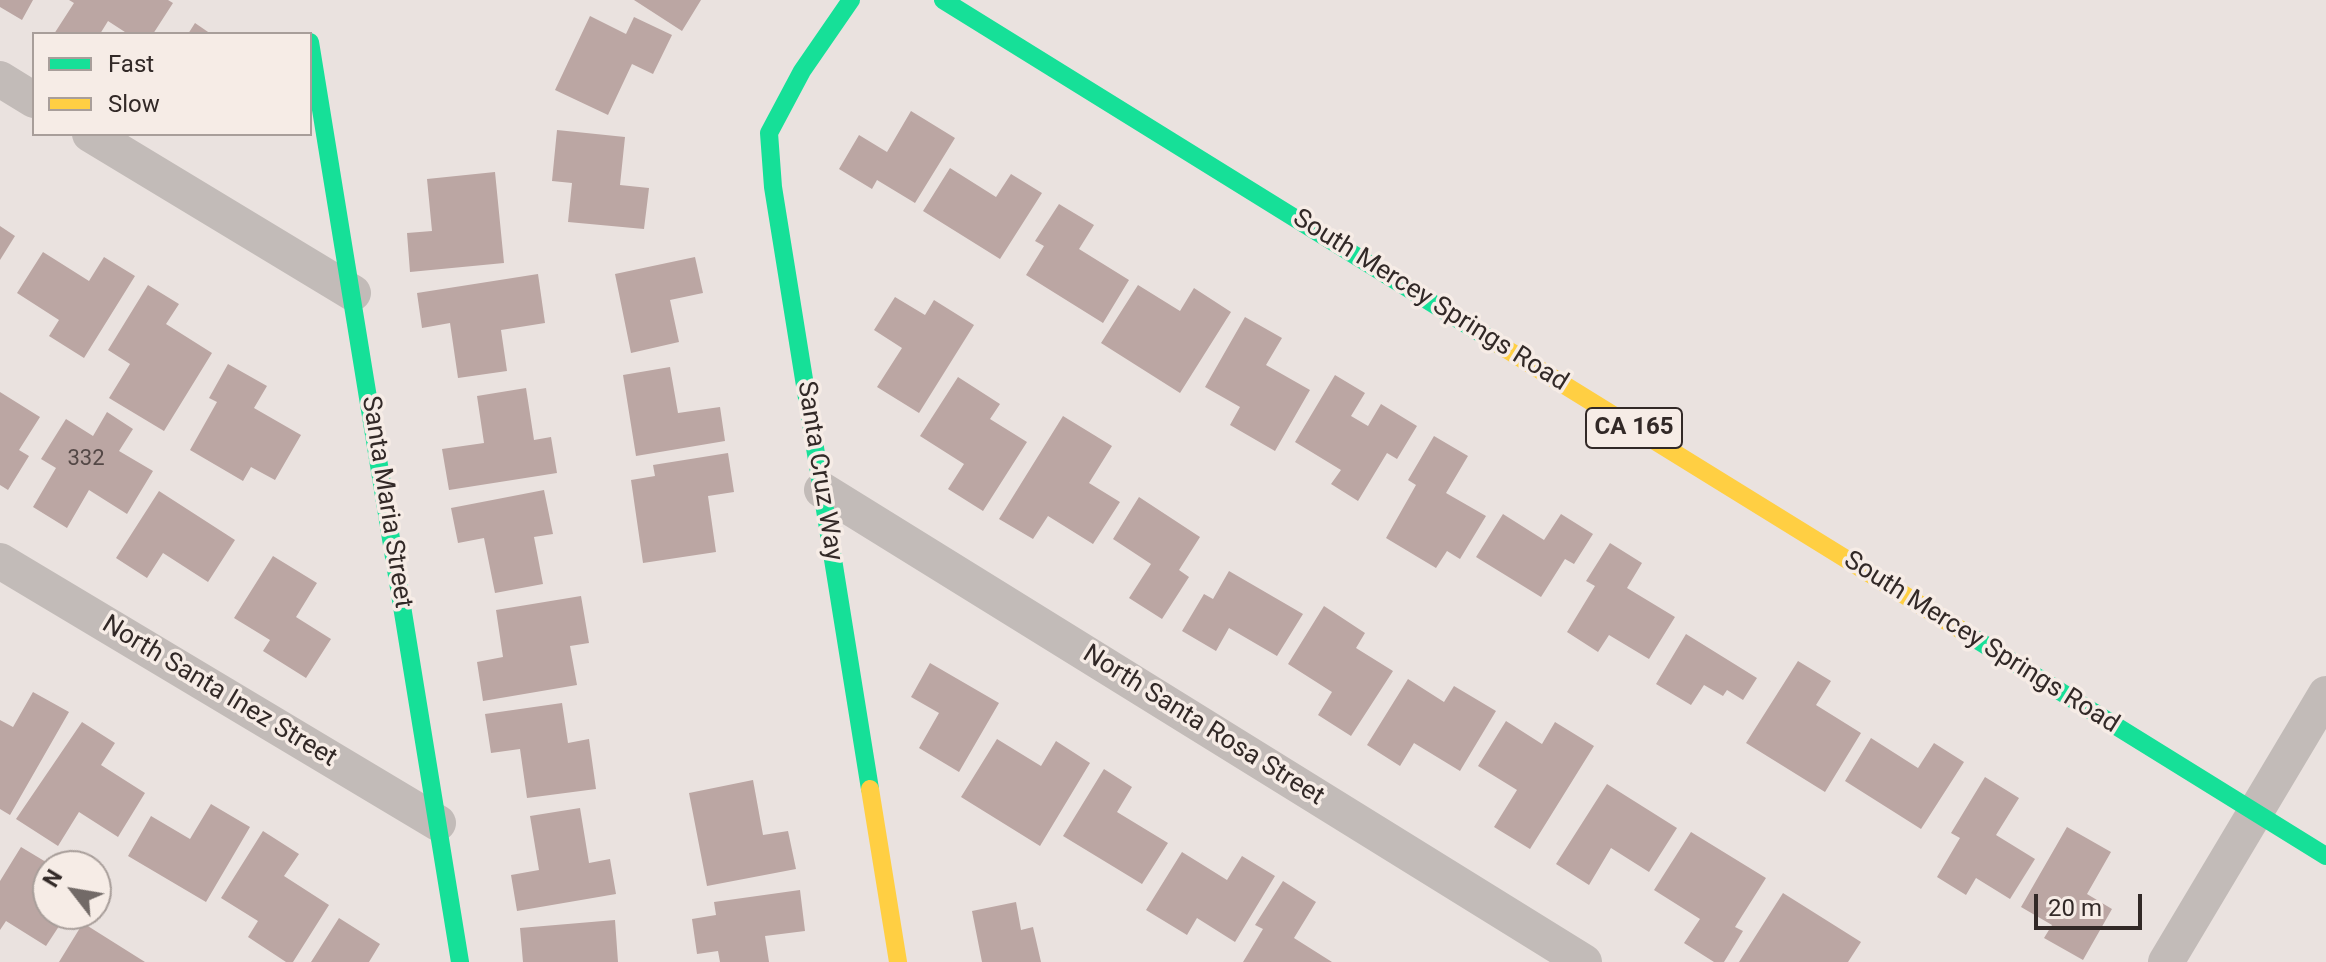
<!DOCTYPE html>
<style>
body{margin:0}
#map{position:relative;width:2326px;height:962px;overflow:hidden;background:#eae2df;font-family:Roboto,sans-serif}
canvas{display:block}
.legend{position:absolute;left:32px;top:32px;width:280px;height:104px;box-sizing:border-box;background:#f6ece6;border:2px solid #a89e9a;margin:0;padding:10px 14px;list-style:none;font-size:24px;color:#322927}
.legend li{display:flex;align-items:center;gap:16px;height:40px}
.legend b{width:40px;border:2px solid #a89e9a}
.north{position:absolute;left:32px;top:850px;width:80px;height:80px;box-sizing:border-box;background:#f6ece6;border:2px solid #a89e9a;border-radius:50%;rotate:301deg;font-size:22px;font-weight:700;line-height:32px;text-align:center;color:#322927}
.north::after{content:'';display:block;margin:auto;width:28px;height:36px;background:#726a67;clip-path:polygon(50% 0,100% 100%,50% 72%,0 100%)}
.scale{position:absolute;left:2034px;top:894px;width:108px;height:36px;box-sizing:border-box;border:4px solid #322927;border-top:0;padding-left:10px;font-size:24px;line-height:28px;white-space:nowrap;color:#322927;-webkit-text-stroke:6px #f6ece6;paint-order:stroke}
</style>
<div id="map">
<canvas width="2326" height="962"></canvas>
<ul class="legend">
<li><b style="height:10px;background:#16e098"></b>Fast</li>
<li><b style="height:10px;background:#ffcf43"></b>Slow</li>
</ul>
<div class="north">N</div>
<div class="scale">20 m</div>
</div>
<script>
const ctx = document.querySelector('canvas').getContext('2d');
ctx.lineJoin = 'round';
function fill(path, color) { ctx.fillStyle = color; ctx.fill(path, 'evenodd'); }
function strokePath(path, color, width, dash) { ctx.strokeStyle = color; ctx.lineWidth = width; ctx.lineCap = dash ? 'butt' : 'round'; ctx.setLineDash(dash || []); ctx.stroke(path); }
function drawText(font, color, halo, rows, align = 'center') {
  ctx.font = font + ' Roboto,sans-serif'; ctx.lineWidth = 7; ctx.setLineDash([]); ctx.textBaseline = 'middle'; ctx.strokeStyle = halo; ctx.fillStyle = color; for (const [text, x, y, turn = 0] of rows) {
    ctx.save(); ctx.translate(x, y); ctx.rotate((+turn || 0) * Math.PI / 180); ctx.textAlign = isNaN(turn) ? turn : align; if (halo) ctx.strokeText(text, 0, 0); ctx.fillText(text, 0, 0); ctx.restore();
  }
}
fill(new Path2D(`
 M0,0h33l-11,20 -22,-13z
 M69,0h99l5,3 -20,31h-25l-20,-13 -8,13h-46l20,-31z
 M634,0h67l-19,31z
 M590,16l36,18 8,-17 38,18 -19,39 -21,-10 -24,51 -53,-25z
 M195,23l16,11h-23z
 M911,111l44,27 -40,65 -38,-23 -5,9 -33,-20 20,-34 28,17z
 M557,130l68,7 -5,48 29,3 -5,41 -76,-7 4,-39 -20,-2z
 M950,168l46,29 15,-23 31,19 -42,66 -77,-48z
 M495,172l9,91 -94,9 -3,-39 25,-2 -5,-52z
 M1059,204l35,21 -15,24 50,31 -26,43 -77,-48 18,-29 -9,-5z
 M0,226l15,10 -15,24z
 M43,252l46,29 15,-24 31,19 -51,82 -35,-22 10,-16 -42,-27z
 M695,257l8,36 -33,7 9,42 -48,11 -16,-79z
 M538,274l7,49 -44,7 6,41 -49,7 -8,-55 -28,5 -5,-35z
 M148,285l31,19 -13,20 46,29 -48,78 -55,-33 21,-34 -22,-14z
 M1138,285l42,26 14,-23 37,24 -51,81 -79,-50z
 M895,297l30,18 9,-15 40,25 -55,88 -42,-26 25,-39 -28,-18z
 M1245,317l37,21 -16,27 44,25 -35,61 -45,-26 10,-18 -35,-20z
 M228,364l39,22 -13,22 47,27 -26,45 -24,-13 -8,14 -53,-31 27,-48 -8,-4z
 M670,367l8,46 42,-6 5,34 -89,15 -13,-81z
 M1335,375l30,18 -14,23 17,10 13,-22 36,22 -20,33 -10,-6 -29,48 -27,-17 10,-14 -46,-28z
 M958,377l42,27 -10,15 37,23 -44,69 -35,-22 16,-25 -44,-28z
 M526,388l8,52 17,-3 6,36 -108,17 -7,-41 42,-6 -7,-47z
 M0,392l40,25 -21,33 10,6 -21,34 -8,-5z
 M107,412l26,17 -14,22 34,20 -26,43 -38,-24 -22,38 -34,-21 23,-39 -15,-9 25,-40 27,17z
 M1063,416l49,30 -23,37 31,19 -27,42 -45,-28 -15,23 -34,-20z
 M1434,436l34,20 -22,37 40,23 -26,43 -13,-8 -11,17 -50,-30 30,-53 -8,-5z
 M728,453l6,39 -26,4 8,56 -73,11 -12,-83 24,-4 -2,-11z
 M544,490l9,44 -19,3 9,47 -48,9 -11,-55 -26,5 -7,-35z
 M159,491l76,49 -27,42 -45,-29 -16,25 -31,-20z
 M1139,497l61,40 -21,33 10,7 -27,42 -33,-21 22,-34 -38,-25z
 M1503,514l41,26 17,-26 32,20 -19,30 -9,-5 -24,38 -65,-40z
 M1610,543l32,20 -15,25 48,29 -26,42 -40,-24 -11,17 -31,-20 28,-46 -9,-5z
 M273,556l44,27 -21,34 35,22 -25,39 -43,-27 7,-11 -36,-22z
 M1229,571l74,43 -26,42 -48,-28 -13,23 -34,-20 22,-37 9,5z
 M581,596l8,47 -19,3 7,39 -94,16 -6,-39 26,-5 -7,-47z
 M1324,606l41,27 -9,15 37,23 -42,65 -33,-21 14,-23 -44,-28z
 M1686,634l71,44 -14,22 -16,-10 -4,6 -19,-11 -13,20 -35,-21z
 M1798,661l33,20 -15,24 45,28 -36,59 -79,-49z
 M930,663l69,40 -40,69 -40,-24 20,-35 -28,-16z
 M1408,679l36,23 10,-16 42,25 -36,60 -46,-28 -14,23 -33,-21z
 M33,692l36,20 -59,103 -10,-6v-89l13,7z
 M562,703l6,40 21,-4 7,50 -69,9 -7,-49 -29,4 -6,-39z
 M1506,721l36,23 13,-22 39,24 -64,103 -36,-22 23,-37 -39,-24z
 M82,722l33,21 -14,22 44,28 -27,44 -39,-25 -21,34 -42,-27z
 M1871,738l47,30 16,-25 30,19 -43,67 -76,-48z
 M997,739l44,27 15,-25 34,22 -50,83 -79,-49z
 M1104,769l28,18 -15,25 51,31 -26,41 -79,-48z
 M1985,777l34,21 -23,37 39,24 -25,40 -34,-21 -10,17 -29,-18 23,-39 -9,-5z
 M753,780l10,55 25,-4 8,38 -89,17 -18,-93z
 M1607,784l70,44 -28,44 -38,-24 -22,37 -33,-21z
 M211,804l39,23 -44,75 -78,-46 23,-40 39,23z
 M580,808l9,55 21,-4 6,35 -99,17 -6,-36 28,-5 -9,-54z
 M2067,827l44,25 -24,42 25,15 -29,51 -39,-22 8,-13 -31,-18z
 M263,831l36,23 -15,22 45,29 -36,57h-7l-38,-25 10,-16 -37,-23z
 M1691,832l75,46 -31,49 8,4 -19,31h-10l-30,-19 16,-24 -46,-29z
 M21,847l25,15 -12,18 14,9v25h19l-21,32 -40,-25 -6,9v-49z
 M1182,852l45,28 15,-24 33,20 -40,66 -38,-24 -10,17 -41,-25z
 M1283,881l33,21 -22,36 38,24h-89l20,-33 -8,-4z
 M800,890l5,41 -40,5 4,26h-49l-2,-11 -21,3 -5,-35 24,-4 -2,-13z
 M1783,893l78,49 -13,20h-109z
 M1016,902l5,28 12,-3 8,35h-59l-10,-51z
 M339,918l41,26 -11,18h-58z
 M615,920l3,42h-95l-3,-34z
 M83,923l62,39h-86z`), '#bba6a3');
strokePath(new Path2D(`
 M0,79l34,21
 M90,134l263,159
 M822,490l762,472
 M0,561l438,262
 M2166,962l160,-268`), '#c2bbb8', 36);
strokePath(new Path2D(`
 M851,0l-49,71 -33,62 4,54 97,602
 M943,0l555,344
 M310,42l150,920
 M1961,630l365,226`), '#16e098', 18);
strokePath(new Path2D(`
 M1498,344l463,286
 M870,789l28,173`), '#ffcf43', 18);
drawText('22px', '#544846', null, [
 ["332",86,459]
]);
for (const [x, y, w] of [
 [1634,428,96]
]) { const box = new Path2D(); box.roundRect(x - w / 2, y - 20, w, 40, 6); ctx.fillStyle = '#f6ece6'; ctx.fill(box); strokePath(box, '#322927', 2); }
drawText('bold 24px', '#322927', null, [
 ["CA 165",1634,428]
]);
drawText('26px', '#322927', '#f6ece6', [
 ["South Mercey Springs Road",1430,301,32],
 ["Santa Cruz Way",819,471,81],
 ["Santa Maria Street",386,502,81],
 ["South Mercey Springs Road",1981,643,32],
 ["North Santa Inez Street",219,692,31],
 ["North Santa Rosa Street",1203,726,32]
]);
</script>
